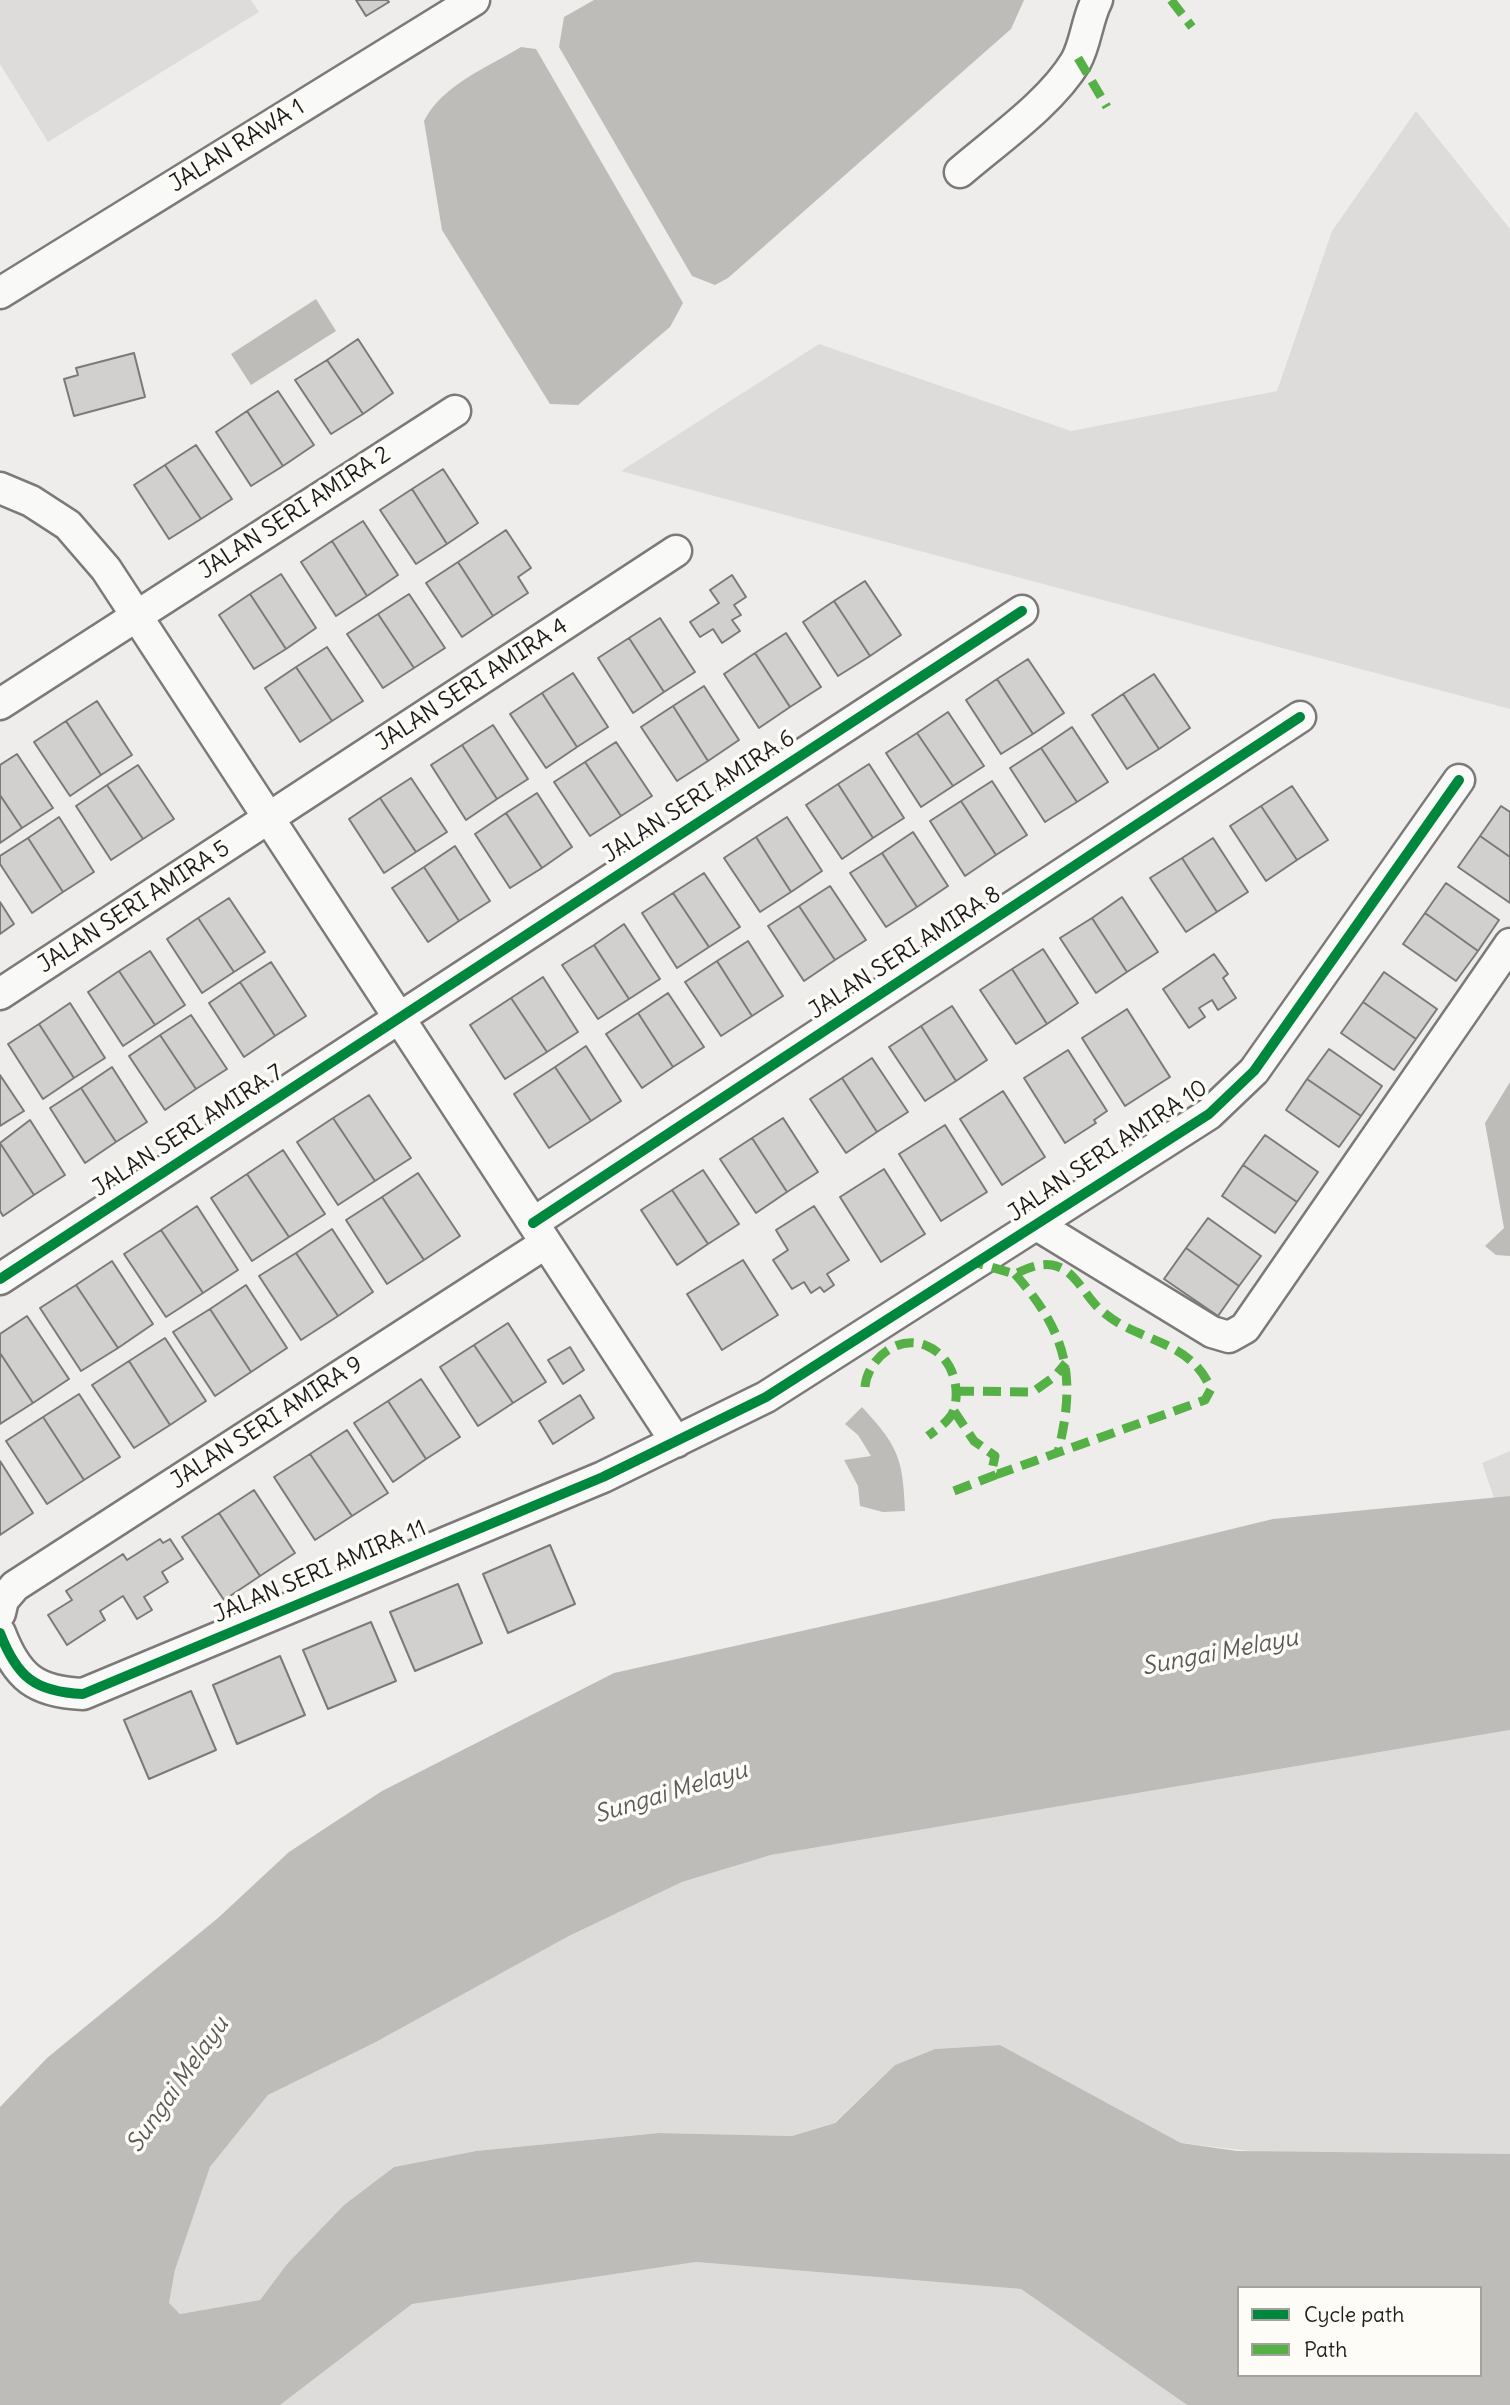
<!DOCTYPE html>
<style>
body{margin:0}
#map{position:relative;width:1510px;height:2405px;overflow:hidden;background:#efedeb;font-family:Delius,sans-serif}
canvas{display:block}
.legend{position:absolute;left:1237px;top:2286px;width:245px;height:91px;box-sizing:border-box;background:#fdfcf7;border:2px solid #a3a29f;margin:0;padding:9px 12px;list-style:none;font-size:21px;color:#1c1c1c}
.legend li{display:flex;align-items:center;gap:14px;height:35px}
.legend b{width:35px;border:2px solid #a3a29f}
</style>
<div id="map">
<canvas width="1510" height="2405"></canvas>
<ul class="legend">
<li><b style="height:9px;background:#00873e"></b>Cycle path</li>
<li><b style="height:9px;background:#55b145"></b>Path</li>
</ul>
</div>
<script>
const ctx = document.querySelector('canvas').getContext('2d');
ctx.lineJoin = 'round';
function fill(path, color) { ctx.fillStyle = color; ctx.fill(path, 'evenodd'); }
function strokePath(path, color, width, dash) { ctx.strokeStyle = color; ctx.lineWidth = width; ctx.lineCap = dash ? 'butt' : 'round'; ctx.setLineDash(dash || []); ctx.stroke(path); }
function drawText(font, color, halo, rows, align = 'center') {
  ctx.font = font + ' Delius,sans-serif'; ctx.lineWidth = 7; ctx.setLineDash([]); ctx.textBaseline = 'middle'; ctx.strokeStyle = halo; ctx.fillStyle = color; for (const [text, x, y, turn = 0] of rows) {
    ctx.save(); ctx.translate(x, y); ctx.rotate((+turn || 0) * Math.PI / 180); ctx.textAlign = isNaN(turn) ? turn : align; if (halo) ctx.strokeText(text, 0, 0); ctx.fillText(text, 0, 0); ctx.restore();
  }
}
fill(new Path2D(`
 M0,0h251l8,12 -211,130 -48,-78z
 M1416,111l94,118v480l-889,-238 198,-127 252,87 206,-40 55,-160z
 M1510,1451v45l-16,2 -12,-35z
 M1510,1730v451l-329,-38 -181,-98 -65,4 -40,16 -61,58 -42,13 -133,-3 -183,18 -82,16 -50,38 -57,59 -27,36 -80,14 -11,-10 6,-34 35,-103 58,-72 106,-52 195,-107 113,-54 89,-27z
 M696,2262l325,27 166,116h-907l131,-101z`), '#dedcda');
fill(new Path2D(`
 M594,0h430l-13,29 -283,249 -13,7 -23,-9 -133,-229 5,-30z
 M521,47l15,2 147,254 -13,24 -92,78 -28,-1 -108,-174 -18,-109c18,-36 64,-54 97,-74z
 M316,299l20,32 -85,54 -20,-31z
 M1510,1082v174l-14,-1 -11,-9 19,-18 -19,-105z
 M862,1407c36,39 41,51 43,104l-22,1 -23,-6 -2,-20 -14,-26 27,-4 -13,-21 -13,-11z
 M1510,1496v234l-739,125 -89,27 -113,54 -195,107 -106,52 -58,72 -35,103 -6,33 11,11 80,-14 27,-36 57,-59 50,-38 82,-16 183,-18 133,3 43,-13 60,-58 40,-16 65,-4 181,98 56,8 273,3v251h-323l-166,-116 -325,-27 -284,42 -132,101h-280v-298l47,-49 171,-140 71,-66 93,-61 232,-118 326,-73 333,-81zM1239,2288h241v87h-241z`), '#bdbcb9');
const building = new Path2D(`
 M356,0h31l2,2 -23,14z
 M358,339l35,54 -30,21 -36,-54z
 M134,353l11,44 -71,19 -10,-37 14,-4 -2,-7z
 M327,360l36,54 -32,20 -36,-54z
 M278,391l36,54 -31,21 -36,-55z
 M247,411l36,55 -32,20 -35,-54z
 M196,445l36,54 -31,20 -36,-54z
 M165,465l36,54 -32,20 -35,-54z
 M443,469l35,54 -31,21 -35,-55z
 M412,489l35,55 -31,20 -36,-54z
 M363,521l35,54 -31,21 -35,-55z
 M506,530l25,38 -13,9 10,16 -35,23 -35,-54z
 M332,541l35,55 -31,20 -35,-54z
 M458,562l35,54 -31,21 -36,-54z
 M281,574l35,54 -30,21 -36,-55z
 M732,575l14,22 -12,8 7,10 -9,5 8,11 -18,12 -9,-14 -13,8 -10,-15 29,-19 -9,-13z
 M865,581l36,54 -31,21 -36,-55z
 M250,594l36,55 -32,20 -35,-54z
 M409,594l36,54 -31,20 -36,-54z
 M834,601l36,55 -32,20 -35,-54z
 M378,614l36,54 -31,20 -36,-54z
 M660,618l35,54 -31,20 -35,-54z
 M786,633l35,54 -31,20 -35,-54z
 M629,638l35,54 -31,21 -35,-55z
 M327,647l36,54 -31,20 -36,-54z
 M755,653l35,54 -31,21 -35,-54z
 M1028,659l36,54 -31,21 -36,-55z
 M296,667l36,54 -32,21 -35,-54z
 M573,673l35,54 -31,20 -35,-54z
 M1154,674l36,54 -31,21 -36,-55z
 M997,679l36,55 -32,20 -35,-54z
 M704,686l35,54 -31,21 -35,-55z
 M542,693l35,54 -31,21 -36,-54z
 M1123,694l36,55 -32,20 -35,-54z
 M97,701l35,54 -31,20 -35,-54z
 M673,706l35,55 -31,20 -36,-54z
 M948,712l36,54 -31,20 -36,-53z
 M66,721l35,54 -31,21 -36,-54z
 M493,725l35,54 -31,20 -35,-54z
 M1072,727l36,55 -31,20 -36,-54z
 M917,733l36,53 -32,21 -35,-54z
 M616,742l36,54 -31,20 -36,-54z
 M462,745l35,54 -31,21 -35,-55z
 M1041,748l36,54 -32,20 -35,-54z
 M17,754l36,54 -31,20 -22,-33v-30z
 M585,762l36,54 -31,20 -36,-54z
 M869,764l35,54 -31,20 -35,-54z
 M138,765l36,54 -31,20 -36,-54z
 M411,778l36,54 -31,20 -36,-54z
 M992,781l35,54 -31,20 -35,-54z
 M838,784l35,54 -31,21 -36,-54z
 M107,785l36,54 -32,21 -35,-54z
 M1292,786l36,54 -31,20 -36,-54z
 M537,793l35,54 -30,21 -36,-55z
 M0,795l22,33 -22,15z
 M380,798l36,54 -32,21 -35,-54z
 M961,801l35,54 -31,21 -35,-55z
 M1261,806l36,54 -31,21 -36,-55z
 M1501,806l9,6v45l-30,-21z
 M506,813l36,55 -32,20 -35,-54z
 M59,817l35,55 -31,20 -35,-54z
 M787,817l35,54 -31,21 -35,-55z
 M913,832l35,54 -31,21 -35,-54z
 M1480,836l30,21v46l-52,-36z
 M756,837l35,55 -31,20 -36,-54z
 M28,838l35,54 -31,21 -32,-49v-8z
 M1213,838l35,54 -31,20 -35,-54z
 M455,846l35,55 -31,20 -35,-54z
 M882,853l35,54 -31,20 -36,-54z
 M1182,858l35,54 -31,20 -36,-54z
 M424,867l35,54 -31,21 -36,-54z
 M704,873l36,54 -31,20 -36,-54z
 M1446,883l53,37 -21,31 -53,-38z
 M830,886l36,54 -31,20 -36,-54z
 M673,893l36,54 -32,21 -35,-55z
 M1122,897l36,55 -31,20 -35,-54z
 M229,898l36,54 -31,20 -36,-54z
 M0,902l14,22 -14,10z
 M799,906l36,54 -31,21 -36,-55z
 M1425,913l53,38 -22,30 -53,-37z
 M198,918l36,54 -32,21 -35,-54z
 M1092,918l35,54 -31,21 -36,-55z
 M624,924l36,55 -31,20 -35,-54z
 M748,941l35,55 -31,20 -35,-55z
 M594,945l35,54 -31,20 -36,-54z
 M1043,949l35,54 -31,21 -35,-55z
 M150,951l35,54 -30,20 -36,-54z
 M1214,954l14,20 -5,4 13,20 -18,12 -6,-10 -13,8 6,9 -16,11 -26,-39z
 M717,961l35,55 -31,20 -36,-54z
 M271,962l35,54 -31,20 -35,-54z
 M1012,969l35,55 -31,20 -36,-54z
 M119,971l36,54 -32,21 -35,-54z
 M1384,972l53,37 -21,30 -53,-37z
 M543,977l35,55 -31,20 -36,-54z
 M240,982l35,54 -31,21 -35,-54z
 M668,993l36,54 -31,20 -35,-54z
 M511,998l36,54 -42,27 -35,-54z
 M1363,1002l53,37 -22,31 -53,-37z
 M70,1003l35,55 -31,20 -35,-54z
 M952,1006l35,54 -31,21 -35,-55z
 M1127,1009l43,68 -45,29 -43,-68z
 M638,1013l35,54 -31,21 -36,-54z
 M191,1015l36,54 -31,20 -36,-54z
 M39,1024l35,54 -31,21 -35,-55z
 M921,1026l35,55 -31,20 -36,-54z
 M160,1035l36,54 -31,21 -36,-54z
 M586,1046l35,55 -30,20 -36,-54z
 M1329,1049l53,37 -21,30 -54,-37z
 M1068,1050l39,61 -13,9 2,3 -31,20 -41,-65z
 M872,1058l36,54 -31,20 -35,-54z
 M112,1067l35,55 -31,20 -35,-54z
 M555,1067l36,54 -42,27 -35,-54z
 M0,1075l24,36 -24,15z
 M842,1078l35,54 -31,21 -36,-54z
 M1307,1079l54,37 -22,31 -53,-37z
 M81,1088l35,54 -31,21 -35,-55z
 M1003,1091l42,66 -43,28 -42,-66z
 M369,1095l42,63 -36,23 -42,-63z
 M333,1118l42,63 -37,24 -41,-63z
 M783,1118l35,54 -31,20 -35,-54z
 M30,1120l35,55 -31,20 -34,-52z
 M945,1125l42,67 -46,29 -42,-67z
 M1265,1135l53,37 -21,30 -54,-37z
 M752,1138l35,54 -31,21 -36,-54z
 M0,1143l34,52 -31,21 -3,-5z
 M283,1150l42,64 -36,23 -42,-63z
 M1243,1165l54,37 -22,31 -53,-37z
 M884,1169l41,65 -44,28 -41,-65z
 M703,1170l36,54 -31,20 -36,-54z
 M418,1173l42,63 -36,24 -42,-63z
 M247,1174l42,63 -37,24 -41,-63z
 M672,1190l36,54 -31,21 -36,-55z
 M382,1197l42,63 -37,24 -41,-64z
 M197,1206l41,64 -35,23 -42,-63z
 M814,1206l35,54 -22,14 7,11 -10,7 -4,-5 -9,6 -7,-11 -12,7 -19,-29 15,-10 -12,-20z
 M1208,1218l53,38 -22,30 -53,-38z
 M332,1229l41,63 -35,24 -42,-63z
 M161,1230l42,63 -37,24 -42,-63z
 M1186,1248l53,38 -21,30 -54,-37z
 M296,1253l42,63 -37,24 -42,-64z
 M743,1260l35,55 -56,35 -35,-56z
 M112,1261l41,63 -35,24 -42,-63z
 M76,1285l42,63 -37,23 -41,-63z
 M246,1285l41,63 -36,24 -41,-63z
 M210,1309l41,63 -36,24 -42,-64z
 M27,1316l42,63 -36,24 -33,-50v-19z
 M508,1323l38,59 -33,21 -39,-58z
 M165,1338l41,63 -36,24 -41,-64z
 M474,1345l39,58 -35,23 -38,-59z
 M570,1347l14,23 -21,14 -15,-24z
 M0,1353l33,50 -33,21z
 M129,1361l41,64 -36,23 -42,-63z
 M421,1379l39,58 -34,22 -38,-58z
 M79,1394l41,63 -36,23 -41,-63z
 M580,1395l14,23 -41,26 -14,-23z
 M388,1401l38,58 -33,23 -39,-59z
 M43,1417l41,63 -37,24 -41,-63z
 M347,1430l41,63 -36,23 -42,-62z
 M310,1454l42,62 -37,24 -41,-63z
 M0,1461l33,52 -33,22z
 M254,1490l41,63 -35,23 -41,-63z
 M219,1513l41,63 -36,24 -42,-63z
 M160,1539l3,4 7,-4 13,20 -21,13 6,10 -24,15 8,13 -15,9 -14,-23 -23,15 5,9 -38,25 -19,-30 24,-15 -6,-9 57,-37 4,6z
 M550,1545l25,59 -67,29 -25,-59z
 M458,1584l24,59 -67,28 -25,-59z
 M371,1622l25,59 -68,28 -25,-59z
 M280,1656l25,59 -68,29 -24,-59z
 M191,1691l25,59 -67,29 -25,-59z`);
fill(building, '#d1d0cf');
strokePath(building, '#7b7a79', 2);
const minor = new Path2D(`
 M960,172c37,-32 91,-69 116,-111 10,-18 11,-42 21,-61
 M0,293l474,-293
 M0,488l31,13 37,24 38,44 570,873
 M0,704l455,-293
 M0,994l676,-443
 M533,1223l767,-506
 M1037,1225l175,107 17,5 16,-9 265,-384
 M0,1279l1022,-668
 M0,1613l3,-13 12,-14 531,-343
 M0,1633c17,44 35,59 83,61l520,-217 163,-80 443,-283 45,-43 205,-291`);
strokePath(minor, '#7b7a79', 35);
strokePath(minor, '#f9f9f7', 30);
strokePath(new Path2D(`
 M1171,0l21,27
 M1078,58l29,49
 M1015,1274c52,59 62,102 43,178
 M865,1387c2,-27 33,-54 62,-41 24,10 34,39 27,64 -4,11 -17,19 -26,26
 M956,1391l77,1 22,-16 11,-13
 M954,1411l20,30 21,15 -3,14 6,4 207,-74 6,-11c-21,-50 -72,-46 -108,-77 -18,-14 -27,-43 -51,-47 -14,-2 -26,4 -37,9l-38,-11
 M954,1491l44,-17`), '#55b145', 9, [18, 9]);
strokePath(new Path2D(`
 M533,1223l767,-506
 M0,1279l1022,-668
 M0,1633c17,44 35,59 83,61l520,-217 163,-80 443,-283 45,-43 205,-291`), '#00873e', 10);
drawText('23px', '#1c1c1c', '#fdfcf7', [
 ["JALAN RAWA 1",237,146,-32],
 ["JALAN SERI AMIRA 2",295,513,-33],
 ["JALAN SERI AMIRA 4",472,685,-33],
 ["JALAN SERI AMIRA 6",699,797,-33],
 ["JALAN SERI AMIRA 5",134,907,-33],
 ["JALAN SERI AMIRA 8",905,953,-33],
 ["JALAN SERI AMIRA 7",188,1131,-33],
 ["JALAN SERI AMIRA 10",1108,1151,-34],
 ["JALAN SERI AMIRA 9",267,1423,-33],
 ["JALAN SERI AMIRA 11",320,1572,-23]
]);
drawText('italic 24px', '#5b5b59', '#fdfcf7', [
 ["Sungai Melayu",1220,1653,-11],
 ["Sungai Melayu",671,1793,-17],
 ["Sungai Melayu",178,2085,-55]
]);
</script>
